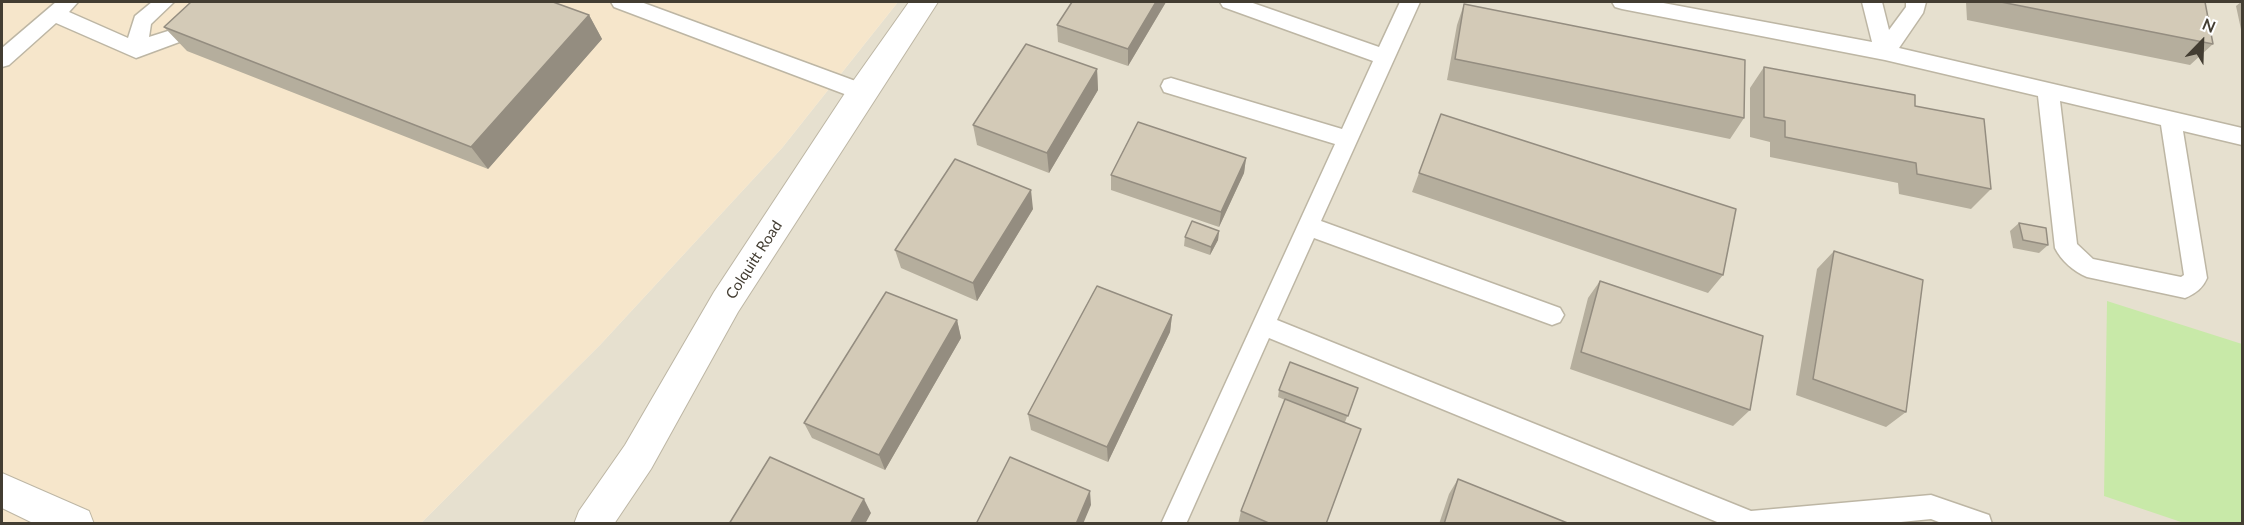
<!DOCTYPE html>
<style>
body{margin:0}
#map{position:relative;width:2244px;height:525px;overflow:hidden;background:#f2eee2;font-family:Lato,sans-serif}
canvas{display:block}
.frame{position:absolute;inset:0;border:3px solid #433d32;pointer-events:none}
.north{position:absolute;left:2172px;top:12px;width:60px;height:60px;-webkit-text-stroke:4px #fff;paint-order:stroke;rotate:23deg;font-size:16px;font-weight:700;line-height:24px;text-align:center;color:#433d32}
.north::after{content:'';display:block;margin:auto;width:21px;height:27px;background:#433d32;clip-path:polygon(50% 0,100% 100%,50% 72%,0 100%)}
</style>
<div id="map">
<canvas width="2244" height="525"></canvas>
<div class="frame"></div>
<div class="north">N</div>
</div>
<script>
const ctx = document.querySelector('canvas').getContext('2d');
ctx.lineJoin = 'round';
function fill(path, color) { ctx.fillStyle = color; ctx.fill(path, 'evenodd'); }
function strokePath(path, color, width, dash) { ctx.strokeStyle = color; ctx.lineWidth = width; ctx.lineCap = dash ? 'butt' : 'round'; ctx.setLineDash(dash || []); ctx.stroke(path); }
function drawText(font, color, halo, rows, align = 'center') {
  ctx.font = font + ' Lato,sans-serif'; ctx.lineWidth = 4.5; ctx.setLineDash([]); ctx.textBaseline = 'middle'; ctx.strokeStyle = halo; ctx.fillStyle = color; for (const [text, x, y, turn = 0] of rows) {
    ctx.save(); ctx.translate(x, y); ctx.rotate((+turn || 0) * Math.PI / 180); ctx.textAlign = isNaN(turn) ? turn : align; if (halo) ctx.strokeText(text, 0, 0); ctx.fillText(text, 0, 0); ctx.restore();
  }
}
fill(new Path2D(`
 M898,2h1344v521l-1822,1 180,-179 182,-197z`), '#e6e0cf');
fill(new Path2D(`
 M2,2h896l-116,146 -182,197 -180,179 -418,-1z`), '#f6e6cb');
fill(new Path2D(`
 M2107,301l135,43v179h-58l-80,-27z`), '#c8e9a8');
const service = new Path2D(`
 M56,2h22l-9,10 59,26 7,-22 17,-14h22l-23,22 -2,13 19,-6 31,-29h22l-39,39 -46,17 -80,-35 -47,42 -7,2v-19z
 M611,2h30l228,84 3,6 -3,6 -7,2 -7,-2 -241,-91z
 M1220,2h30l129,45 21,-45h20l-99,219 239,87 4,7 -4,7 -8,3 -238,-87 -37,82 474,191 180,-16 58,20 3,9h-48l-13,-5 -50,5h-159l-453,-186 -83,186h-25l174,-380 -171,-52 -3,-6 3,-6 7,-2 171,51 31,-68 -150,-54z
 M1612,2h46l214,40 -10,-40h20l7,28 17,-23v-5h20l-3,11 -24,35 343,80v17l-59,-14 24,147c-4,10 -12,16 -22,20l-98,-21c-13,-5 -26,-17 -32,-29l-17,-152 -153,-36 -263,-51 -7,-2zM2060,101l101,24 23,150 -3,2 -88,-18 -16,-15z`);
const minor = new Path2D(`
 M2,473l87,38 5,13h-59l-33,-16z`);
const tertiary = new Path2D(`
 M909,2h29l-200,310 -87,157 -37,55h-40l5,-13 46,-66 89,-153 137,-208z`);
strokePath(service, '#bdb6a4', 3);
strokePath(minor, '#bdb6a4', 2);
strokePath(tertiary, '#bdb6a4', 2);
fill(service, '#fff');
fill(minor, '#fff');
fill(tertiary, '#fff');
fill(new Path2D(`
 M1166,2l-38,64 -70,-24 -1,-17z
 M1966,2h239l8,42 -23,21 -223,-45z
 M2241,2h1v32l-6,-28z
 M1464,4l280,114 -14,21 -283,-59 10,-55z
 M589,15l13,24 -114,130 -301,-118 -23,-24z
 M1764,67l151,39 76,83 -20,20 -72,-15 -1,-11 -128,-26v-15l-20,-5v-49z
 M1097,69l1,21 -49,83 -72,-28 -4,-20z
 M1246,158l-2,15 -25,54 -108,-37v-15z
 M1419,173l304,102 -15,18 -296,-101z
 M1033,209l-56,92 -76,-33 -6,-18z
 M2019,223l29,22 -9,8 -26,-5 -3,-17z
 M1219,231l-1,9 -8,15 -26,-9 1,-9z
 M1834,251l72,161 -20,15 -90,-32 21,-126z
 M1600,281l150,129 -17,16 -163,-57 18,-71z
 M1172,315l-2,17 -62,130 -77,-32 -3,-16z
 M957,320l4,18 -76,132 -73,-32 -8,-15z
 M1358,388l-13,34 -19,102h-88l3,-13 44,-111 -7,-3 1,-7z
 M1458,479l112,45h-131l10,-30z`), '#b5ae9d');
fill(new Path2D(`
 M1156,2h10l-38,64v-17z
 M589,15l13,24 -114,130 -17,-22z
 M1097,69l1,21 -49,83 -2,-20z
 M1246,158l-2,15 -25,54 2,-15z
 M1031,190l2,19 -56,92 -4,-18z
 M1219,231l-1,9 -8,15 1,-8z
 M1172,315l-2,17 -62,130 -1,-15z
 M957,320l4,18 -76,132 -6,-15z
 M1090,491l1,14 -8,19h-7z
 M864,499l7,14 -6,11h-15z`), '#948d80');
const building = new Path2D(`
 M191,2h362l36,13 -118,132 -307,-120z
 M1072,2h84l-28,47 -71,-24z
 M2001,2h204l8,42z
 M1464,4l281,56 -1,58 -289,-59z
 M1026,44l71,25 -50,84 -74,-28z
 M1764,67l151,28v11l69,13 7,70 -74,-15 -1,-11 -131,-26v-16l-21,-4z
 M1441,114l295,95 -13,66 -304,-102z
 M1138,122l108,36 -25,54 -110,-37z
 M955,159l76,31 -58,93 -78,-33z
 M1192,221l27,10 -8,16 -26,-10z
 M2019,223l27,5 2,17 -25,-5z
 M1834,251l89,29 -17,132 -93,-33z
 M1600,281l163,55 -13,74 -169,-58z
 M1097,286l75,29 -65,132 -79,-33z
 M886,292l71,28 -78,135 -75,-32z
 M1290,362l68,26 -10,28 -69,-26z
 M1285,399l76,30 -35,95h-55l-30,-13z
 M770,457l94,42 -14,25h-121z
 M1010,457l80,34 -14,33h-100z
 M1458,479l112,45h-126z`);
fill(building, '#d3cab7');
strokePath(building, '#948d80', 1.5);
drawText('15px', '#433d32', '#fff', [
 ["Colquitt Road",754,260,-57]
]);
</script>
